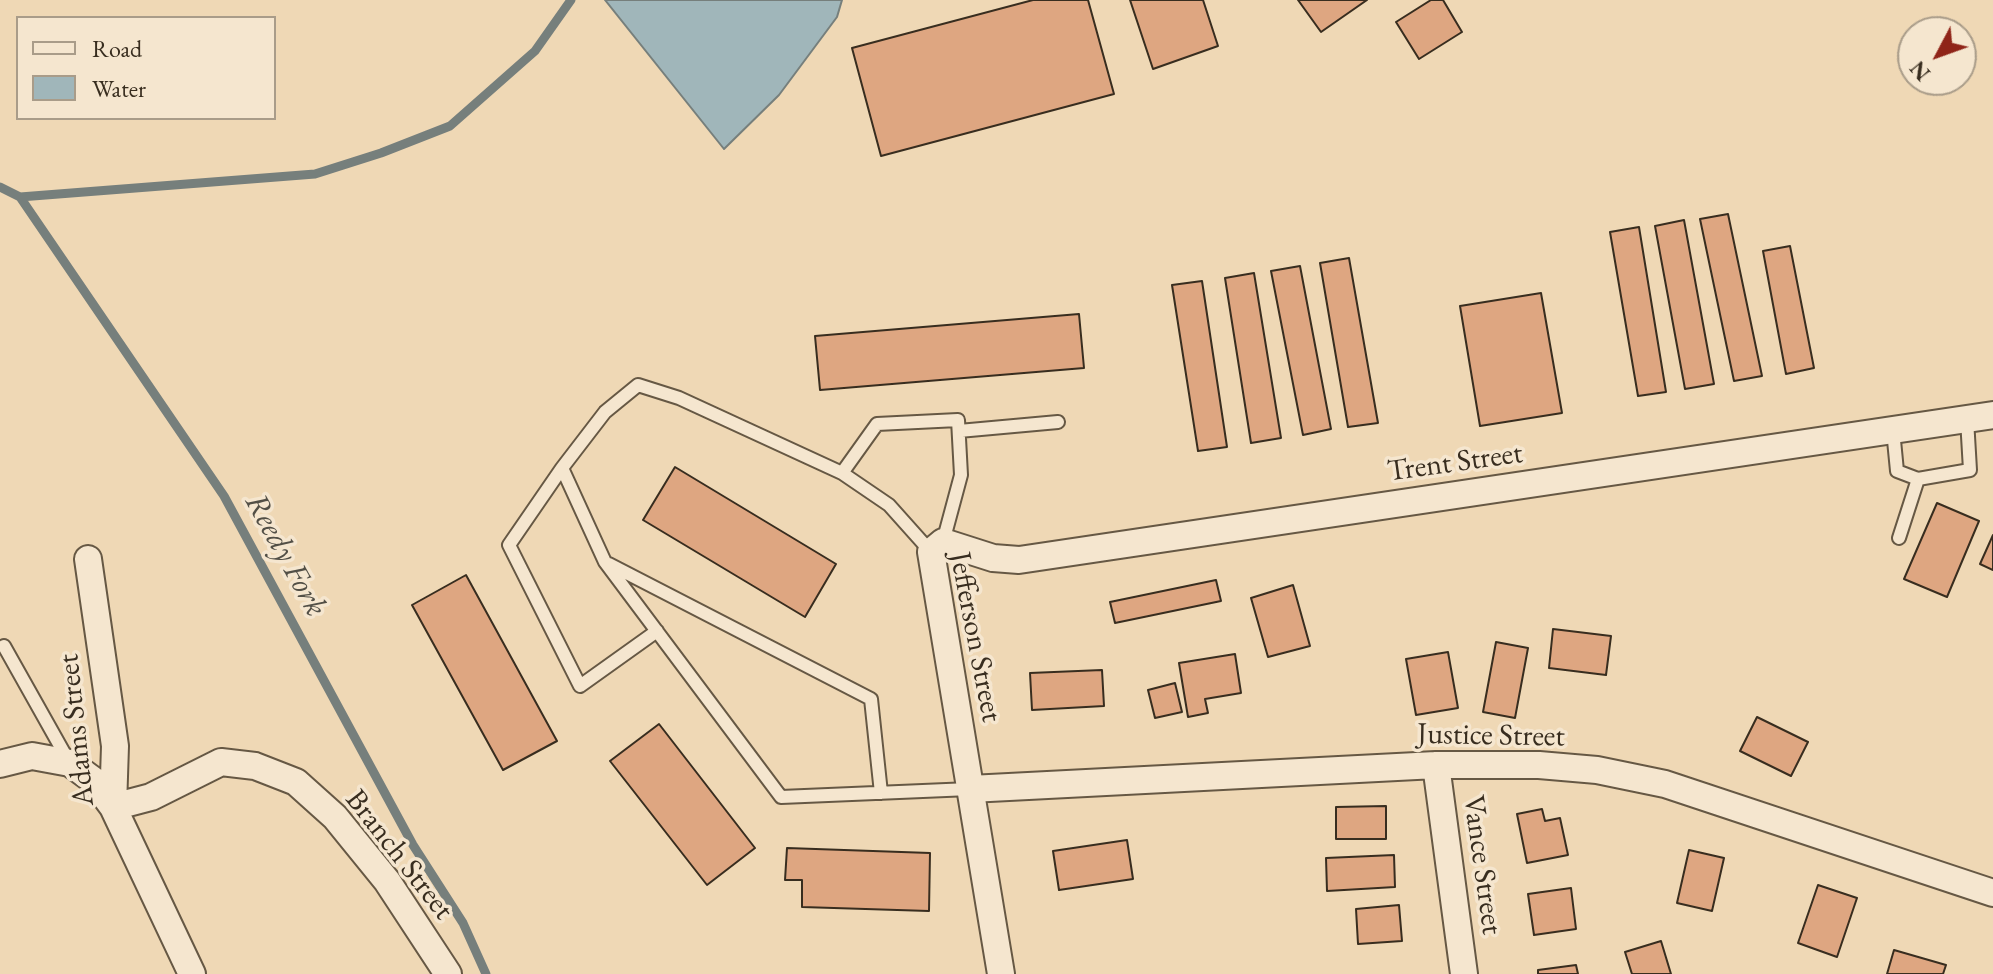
<!DOCTYPE html>
<style>
body{margin:0}
#map{position:relative;width:1993px;height:974px;overflow:hidden;background:#efd8b5;font-family:"EB Garamond",serif}
canvas{display:block}
.legend{position:absolute;left:16px;top:16px;width:260px;height:104px;box-sizing:border-box;background:#f5e6cf;border:2px solid #a99c89;margin:0;padding:10px 14px;list-style:none;font-size:24px;color:#382d1f}
.legend li{display:flex;align-items:center;gap:16px;height:40px}
.legend b{width:40px;border:2px solid #a99c89}
.north{position:absolute;left:1897px;top:16px;width:80px;height:80px;box-sizing:border-box;background:#f5e6cf;border:2px solid #a99c89;border-radius:50%;rotate:229deg;font-size:22px;font-weight:700;line-height:32px;text-align:center;color:#382d1f}
.north::after{content:'';display:block;margin:auto;width:28px;height:36px;background:#8f2418;clip-path:polygon(50% 0,100% 100%,50% 72%,0 100%)}
</style>
<div id="map">
<canvas width="1993" height="974"></canvas>
<ul class="legend">
<li><b style="height:10px;background:#f5e6cf"></b>Road</li>
<li><b style="height:22px;background:#a0b6ba"></b>Water</li>
</ul>
<div class="north">N</div>
</div>
<script>
const ctx = document.querySelector('canvas').getContext('2d');
ctx.lineJoin = 'round';
function fill(path, color) { ctx.fillStyle = color; ctx.fill(path, 'evenodd'); }
function strokePath(path, color, width, dash) { ctx.strokeStyle = color; ctx.lineWidth = width; ctx.lineCap = dash ? 'butt' : 'round'; ctx.setLineDash(dash || []); ctx.stroke(path); }
function drawText(font, color, halo, rows, align = 'center') {
  ctx.font = font + ' "EB Garamond",serif'; ctx.lineWidth = 7; ctx.setLineDash([]); ctx.textBaseline = 'middle'; ctx.strokeStyle = halo; ctx.fillStyle = color; for (const [text, x, y, turn = 0] of rows) {
    ctx.save(); ctx.translate(x, y); ctx.rotate((+turn || 0) * Math.PI / 180); ctx.textAlign = isNaN(turn) ? turn : align; if (halo) ctx.strokeText(text, 0, 0); ctx.fillText(text, 0, 0); ctx.restore();
  }
}
const water = new Path2D(`
 M605,0h237l-5,17 -58,78 -55,54z`);
fill(water, '#a0b6ba');
strokePath(water, '#767f7c', 2);
strokePath(new Path2D(`
 M0,187l20,10 204,299 189,349 50,78 23,51
 M20,197l295,-23 66,-21 69,-27 85,-75 36,-51`), '#767f7c', 9);
const building = new Path2D(`
 M1033,0h55l26,94 -233,62 -29,-108z
 M1130,0h73l15,46 -65,23z
 M1298,0h69l-46,32z
 M1431,0h12l19,32 -43,27 -23,-37z
 M1728,214l34,162 -28,5 -34,-162z
 M1684,220l30,164 -29,5 -30,-163z
 M1639,227l27,165 -28,4 -28,-164z
 M1790,246l24,122 -28,6 -23,-123z
 M1349,258l29,165 -30,4 -28,-164z
 M1300,266l31,163 -28,6 -32,-164z
 M1254,273l27,165 -30,5 -26,-165z
 M1202,281l25,166 -29,4 -26,-166z
 M1541,293l21,120 -82,13 -20,-120z
 M1079,314l5,54 -264,22 -5,-54z
 M675,467l161,97 -31,53 -162,-97z
 M1937,503l42,18 -32,76 -43,-18z
 M1993,535v35l-13,-6z
 M466,575l91,166 -54,29 -91,-165z
 M1216,580l5,21 -106,22 -5,-21z
 M1293,585l17,61 -42,11 -17,-59z
 M1553,629l58,7 -5,39 -57,-7z
 M1496,642l32,6 -13,70 -32,-6z
 M1448,652l10,56 -42,7 -10,-56z
 M1235,654l6,39 -36,6 3,14 -20,4 -9,-54z
 M1102,670l2,36 -72,4 -2,-37z
 M1175,683l7,29 -27,6 -7,-28z
 M1757,717l51,25 -17,34 -51,-25z
 M659,724l96,124 -48,37 -97,-124z
 M1386,806v33h-50v-32z
 M1542,809l3,12 15,-3 8,37 -41,8 -10,-49z
 M1127,840l6,39 -74,11 -6,-39z
 M787,848l143,5 -1,58 -127,-4v-27h-17z
 M1689,850l35,8 -12,53 -35,-8z
 M1394,855l1,32 -68,4 -1,-33z
 M1818,885l39,13 -20,59 -39,-14z
 M1571,888l5,41 -42,6 -6,-41z
 M1399,905l3,36 -44,3 -2,-35z
 M1661,941l10,33h-39l-7,-22z
 M1894,950l52,15 -3,9h-56z
 M1576,965l2,9h-40v-4z`);
fill(building, '#dea681');
strokePath(building, '#382d1f', 2);
const service = new Path2D(`
 M1893,430l4,41 21,8 52,-9 -3,-51
 M959,431l99,-9
 M562,468l-53,77 71,141 77,-55
 M842,473l35,-49 81,-4 3,55 -18,67
 M1899,538l19,-59
 M931,552l-42,-47 -47,-32 -163,-75 -41,-13 -33,27 -43,56 43,94 176,235 189,-8
 M609,564l262,135 10,94
 M4,646l64,114`);
const minor = new Path2D(`
 M88,559l27,187 -2,61 79,167
 M0,764l32,-8 38,7 23,17 20,27 38,-10 70,-35 34,4 41,16 39,35 52,64 61,93
 M1436,765l28,209
 M970,789l466,-24h103l58,5 68,14 328,109
 M1001,974l-70,-422 12,-10 50,16 26,2 974,-145`);
strokePath(service, '#665844', 16);
strokePath(minor, '#665844', 30);
strokePath(service, '#f5e6cf', 12);
strokePath(minor, '#f5e6cf', 26);
drawText('30px', '#382d1f', '#f5e6cf', [
 ["Trent Street",1455,463,-8],
 ["Jefferson Street",975,637,79],
 ["Adams Street",77,730,-96],
 ["Justice Street",1491,736,1],
 ["Branch Street",399,855,52],
 ["Vance Street",1482,865,82]
]);
drawText('italic 32px', '#524f46', '#f5e6cf', [
 ["Reedy Fork",285,555,61]
]);
</script>
